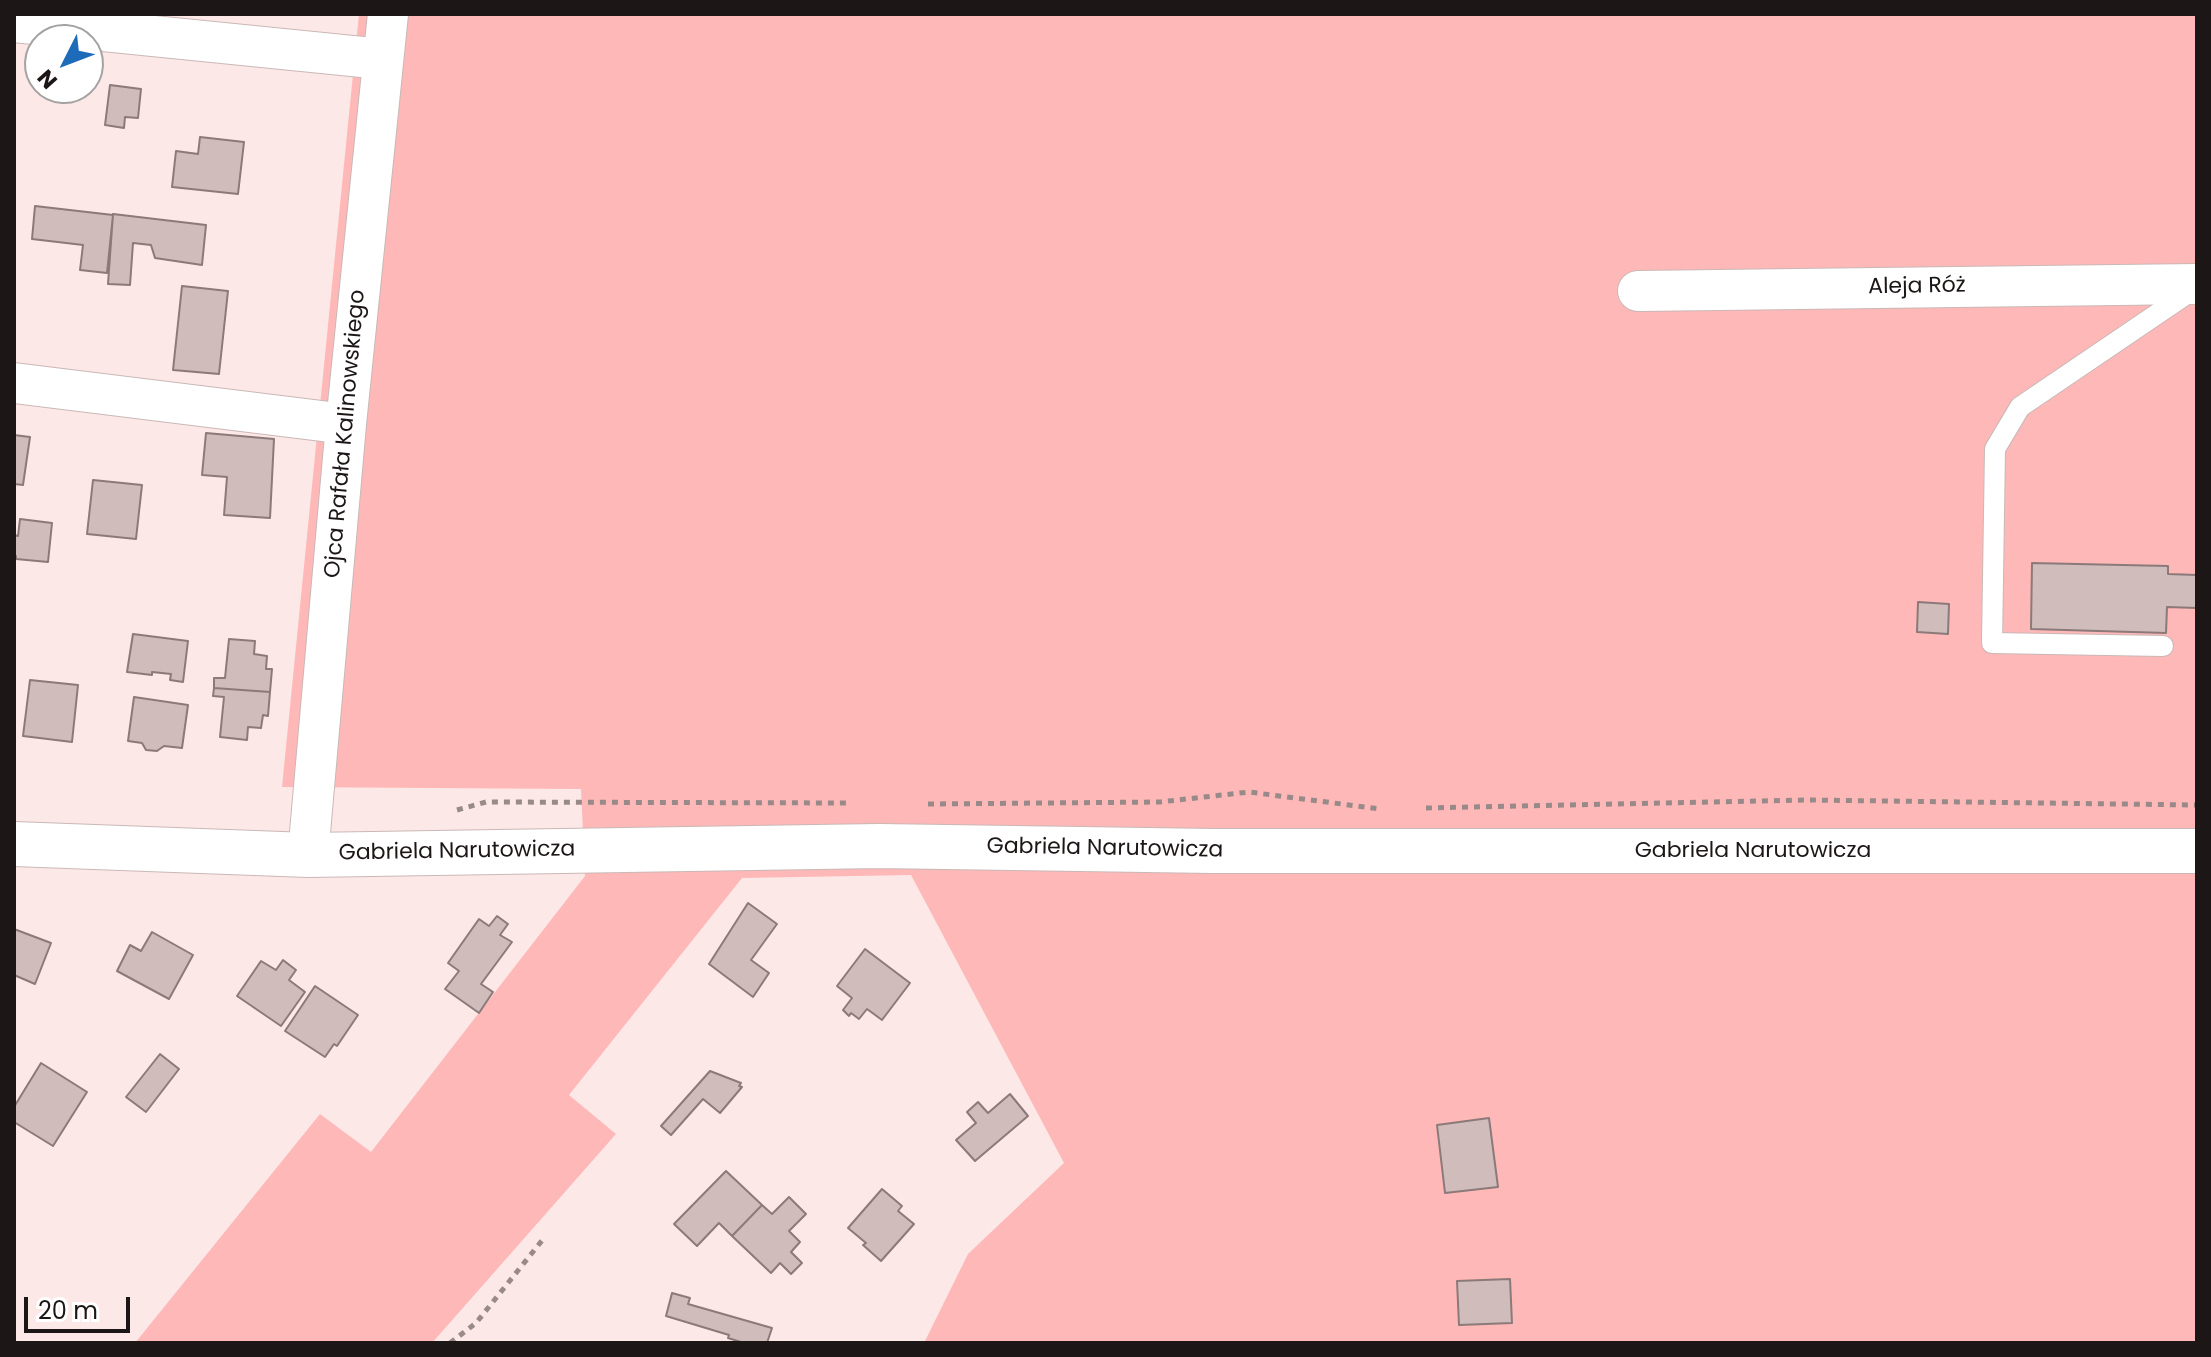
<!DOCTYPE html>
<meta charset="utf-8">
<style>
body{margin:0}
#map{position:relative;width:2211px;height:1357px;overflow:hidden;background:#fce8e7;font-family:Poppins,sans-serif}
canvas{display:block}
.frame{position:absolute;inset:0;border:16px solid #1d1616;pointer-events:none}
.north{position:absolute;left:24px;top:24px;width:80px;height:80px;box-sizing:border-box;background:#fff;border:2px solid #a5a2a2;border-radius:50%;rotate:228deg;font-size:22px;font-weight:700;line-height:32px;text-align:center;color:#1d1616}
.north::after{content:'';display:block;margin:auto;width:28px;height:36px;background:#1e6bba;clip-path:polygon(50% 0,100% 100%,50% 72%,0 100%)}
.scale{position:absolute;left:24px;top:1297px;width:106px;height:36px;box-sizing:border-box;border:4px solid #1d1616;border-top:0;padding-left:10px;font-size:24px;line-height:28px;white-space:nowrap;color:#1d1616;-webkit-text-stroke:6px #fff;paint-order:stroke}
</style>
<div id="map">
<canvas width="2211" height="1357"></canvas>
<div class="frame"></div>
<div class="north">N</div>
<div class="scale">20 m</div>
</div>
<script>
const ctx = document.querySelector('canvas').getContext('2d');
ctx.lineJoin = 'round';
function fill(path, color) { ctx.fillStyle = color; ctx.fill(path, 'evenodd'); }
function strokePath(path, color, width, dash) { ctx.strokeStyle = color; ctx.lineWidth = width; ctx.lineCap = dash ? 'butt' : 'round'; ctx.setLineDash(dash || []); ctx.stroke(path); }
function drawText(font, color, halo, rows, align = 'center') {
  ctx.font = font + ' Poppins,sans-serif'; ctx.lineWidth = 8; ctx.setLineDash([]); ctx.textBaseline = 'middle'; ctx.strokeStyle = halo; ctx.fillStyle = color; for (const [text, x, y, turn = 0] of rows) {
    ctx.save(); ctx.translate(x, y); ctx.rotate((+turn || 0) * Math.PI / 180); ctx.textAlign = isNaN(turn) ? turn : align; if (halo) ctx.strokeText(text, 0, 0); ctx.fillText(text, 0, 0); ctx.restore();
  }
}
fill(new Path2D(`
 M359,14h1838v1329h-1273l44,-89 96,-91 -153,-288 -169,3 -173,217 47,39 -184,209h-297l185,-229 51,38 214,-276 -4,-87 -299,-2z`), '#feb8b7');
const building = new Path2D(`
 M110,85l31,4 -3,29 -13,-1 -1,11 -19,-3z
 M200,137l44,5 -6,52 -66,-7 4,-36 22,3z
 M35,206l78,9 -6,58 -27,-3 3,-25 -51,-6z
 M113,214l93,11 -4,40 -47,-7 -4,-13 -18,-2 -3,42 -22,-1z
 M182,286l46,5 -9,83 -46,-4z
 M206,433l68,6 -4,79 -46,-3 3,-38 -25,-2z
 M14,435l16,2 -7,48 -9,-1z
 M93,480l49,5 -6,54 -49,-5z
 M20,519l32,4 -4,39 -32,-3v-3h-2v-21l4,1z
 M2032,563l136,3v8l29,1v33l-30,-1 -1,26 -135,-4z
 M1918,602l31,2 -1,30 -31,-2z
 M133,634l55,7 -5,41 -13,-2 1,-6 -19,-2v3l-25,-3z
 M229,639l26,2 -1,13 13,2 -1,13h6l-2,23 -56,-4v-10h11z
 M30,680l48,5 -6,57 -49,-6z
 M214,688l56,4 -2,24 -5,-1 -2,13 -13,-1 -1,13 -27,-3 4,-40 -11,-1z
 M134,697l54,8 -6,43 -18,-2 -7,5 -11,-1 -4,-7 -14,-2z
 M748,903l29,21 -26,36 18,13 -16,24 -44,-33z
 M497,916l11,8 -8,11 12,7 -31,42 12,8 -14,21 -34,-24 14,-18 -11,-8 31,-44 10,7z
 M14,929l37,14 -16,41 -21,-9z
 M152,932l41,23 -24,44 -52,-28 13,-26 11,6z
 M865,949l45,34 -28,37 -15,-11 -8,10 -8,-6 -2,3 -6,-6 9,-12 -15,-12z
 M283,960l13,10 -7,10 16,12 -24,34 -44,-30 24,-35 15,9z
 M315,986l43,29 -21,31 -3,-2 -9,13 -40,-26z
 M160,1054l19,15 -33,43 -20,-15z
 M41,1063l46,29 -34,54 -39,-24v-15z
 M710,1071l31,12 -2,3 3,1 -22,26 -17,-14 -32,36 -10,-9z
 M1010,1094l18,22 -53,45 -19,-21 20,-17 -9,-11 11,-10 10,11z
 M1489,1118l9,69 -53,6 -8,-68z
 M726,1171l36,34 -30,31 -13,-13 -22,23 -23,-22z
 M882,1189l20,17 -4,5 16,13 -33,37 -18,-16 3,-2 -18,-15z
 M789,1197l17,17 -17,17 11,11 -9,10 11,11 -11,11 -11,-11 -9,10 -39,-37 30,-31 10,9z
 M1510,1279l2,44 -53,2 -2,-44z
 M672,1293l18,5 -2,6 84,24 -5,15h-23l-16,-5 1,-3 -63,-19z`);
fill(building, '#cfbcbb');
strokePath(building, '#8b7a79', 2);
const lane = new Path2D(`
 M2163,646l-171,-3 3,-194 25,-42 174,-118`);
const street = new Path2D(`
 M14,22l368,37
 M1638,291l559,-7
 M14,383l332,41
 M308,855l38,-431 42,-410`);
const secondary = new Path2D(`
 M14,844l294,11 571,-9 334,5h984`);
strokePath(lane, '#cab8b7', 22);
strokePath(street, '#cab8b7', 42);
strokePath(secondary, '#cab8b7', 46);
strokePath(new Path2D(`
 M928,804l232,-2 89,-10 131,17
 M1426,808l383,-8 388,5
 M457,810l29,-8 364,1
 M450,1343l26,-20 68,-85`), '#998a8a', 5, [6, 6]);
strokePath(lane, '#fff', 20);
strokePath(street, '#fff', 40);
strokePath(secondary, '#fff', 44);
drawText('22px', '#1d1616', '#fff', [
 ["Aleja Róż",1917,287,-1],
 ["Ojca Rafała Kalinowskiego",346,434,-85],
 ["Gabriela Narutowicza",1105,849,1],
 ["Gabriela Narutowicza",1753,851],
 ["Gabriela Narutowicza",457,852,-1]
]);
</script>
